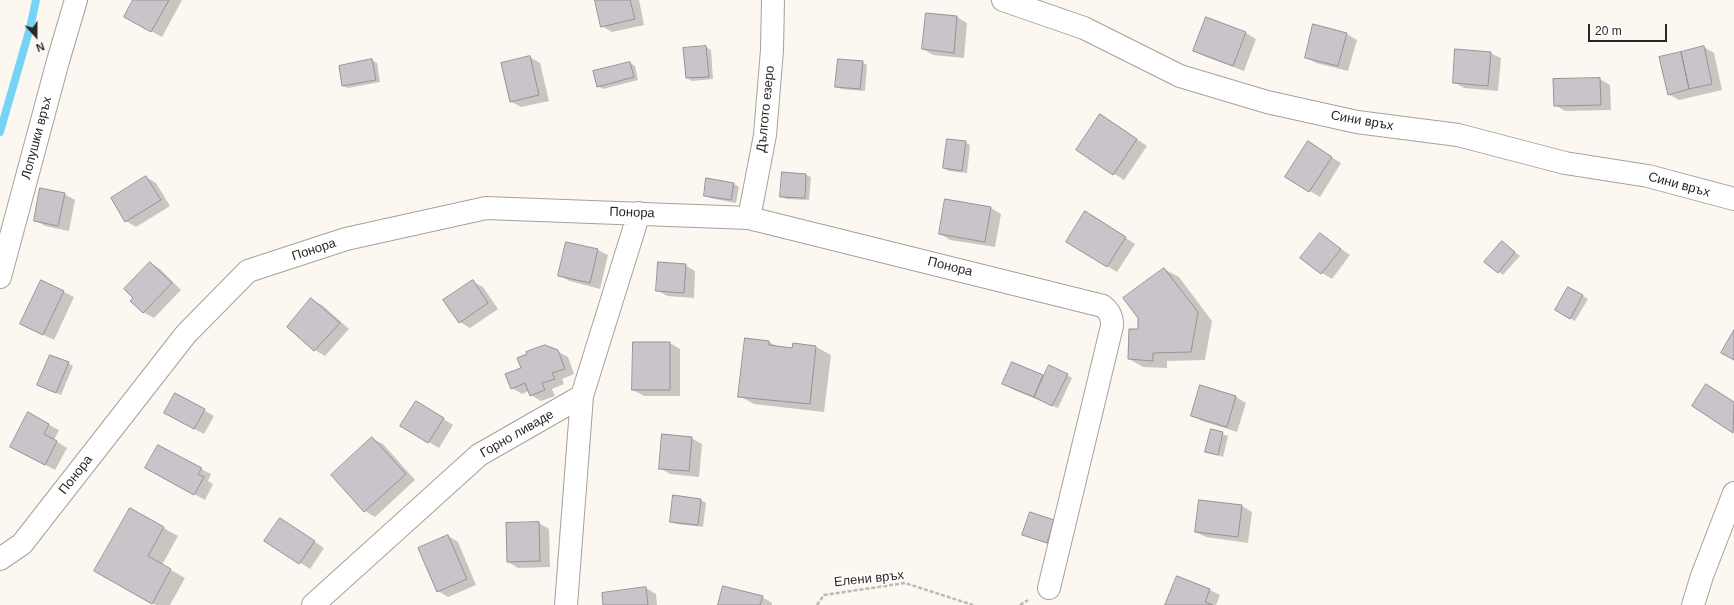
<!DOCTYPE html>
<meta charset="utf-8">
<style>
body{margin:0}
#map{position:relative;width:1734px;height:605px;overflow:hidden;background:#fcf7f1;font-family:Helvetica,sans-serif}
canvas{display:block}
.north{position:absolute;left:16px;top:16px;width:40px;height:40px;-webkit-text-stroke:3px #fff;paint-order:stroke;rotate:159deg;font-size:11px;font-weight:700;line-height:16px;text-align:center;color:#292725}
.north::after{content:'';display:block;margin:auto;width:14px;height:18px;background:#292725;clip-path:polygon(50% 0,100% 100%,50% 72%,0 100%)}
.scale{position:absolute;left:1588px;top:24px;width:79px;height:18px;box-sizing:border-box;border:2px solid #292725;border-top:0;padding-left:5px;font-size:12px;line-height:14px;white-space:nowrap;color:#292725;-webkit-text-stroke:3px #fff;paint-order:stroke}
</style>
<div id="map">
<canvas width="1734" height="605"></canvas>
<div class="north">N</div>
<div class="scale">20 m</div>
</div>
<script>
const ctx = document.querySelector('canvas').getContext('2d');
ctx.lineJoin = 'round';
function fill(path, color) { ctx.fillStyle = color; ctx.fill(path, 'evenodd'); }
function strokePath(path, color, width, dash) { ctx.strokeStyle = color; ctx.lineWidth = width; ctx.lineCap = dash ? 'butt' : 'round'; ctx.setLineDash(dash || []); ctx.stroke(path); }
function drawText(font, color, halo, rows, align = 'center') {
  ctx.font = font + ' Helvetica,sans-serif'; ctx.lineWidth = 3; ctx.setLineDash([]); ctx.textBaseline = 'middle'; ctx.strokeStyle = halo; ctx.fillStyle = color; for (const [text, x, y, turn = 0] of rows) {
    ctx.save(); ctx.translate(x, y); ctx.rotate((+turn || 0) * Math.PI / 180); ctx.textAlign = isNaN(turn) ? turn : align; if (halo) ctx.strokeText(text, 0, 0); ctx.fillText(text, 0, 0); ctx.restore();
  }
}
fill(new Path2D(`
 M134,0h48l-20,37 -37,-20z
 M596,0h43l5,25 -32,7 -10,-6z
 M957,17l10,6 -3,35 -31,-3 -10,-6z
 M1207,18l39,15 10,6 -12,32 -40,-15 -10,-6z
 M1314,25l33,9 10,6 -9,31 -32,-8 -10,-6z
 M706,47l5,3 2,29 -21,2 -5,-3z
 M1704,47l10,6 8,37 -43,10 -11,-6z
 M1490,53l11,5 -3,33 -34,-3 -10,-6z
 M530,57l10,6 9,38 -28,6 -11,-6z
 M372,60l5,3 3,19 -32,6 -5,-2z
 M862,62l5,3 -2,26 -24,-2 -5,-2z
 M630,63l5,3 3,14 -35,9 -5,-3z
 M1600,79l10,6 1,25 -46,1 -10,-6 -1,-25z
 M1110,121l37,25 -23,34 -47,-30z
 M965,142l5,3 -3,28 -18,-2 -5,-3z
 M1318,149l23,14 -21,34 -34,-20z
 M806,175l5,2 -2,23 -23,-1 -5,-3z
 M146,177l10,6 14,23 -34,21 -10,-6z
 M734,184l5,3 -3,16 -26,-5 -5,-3z
 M64,194l11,6 -6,31 -24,-5 -10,-6z
 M991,208l10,6 -6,33 -45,-7 -10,-6z
 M1096,219l39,25 -18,28 -10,-6z
 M1320,234l30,21 -18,24 -10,-6z
 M1502,242l18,14 -17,19 -17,-13z
 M567,243l31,7 10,5 -8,34 -30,-8 -10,-5z
 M150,263l10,6 21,21 -27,28 -11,-6 -8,-14z
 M685,265l10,6 -1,27 -27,-2 -10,-6z
 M1164,269l15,8 33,44 -7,39 -38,1v7l-24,-1 -14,-8 10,-29z
 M473,282l10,5 15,22 -28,19 -10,-6z
 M1569,288l19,11 -13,22 -19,-11z
 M64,292l10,5 -20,43 -22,-11z
 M312,300l10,5 27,24 -24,27 -10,-6 -27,-24z
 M746,339l23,3 11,6 13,1 1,-5 22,3 15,8 -7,57 -70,-8 -15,-8z
 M634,343h36l10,6v47h-36l-11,-6z
 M557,351l11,6 6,17 -12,5 2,5 -12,5 3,7 -14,5 -10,-6 -2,-4 -7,3 -10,-6 10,-20z
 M68,363l5,3 -12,29 -17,-7z
 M1012,364l32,13 23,-2 5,3 -14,30 -44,-18 -10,-6z
 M1716,391l18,12v29l-41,-26z
 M1236,397l10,6 -9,29 -35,-11 -10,-6z
 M426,408l27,17 -14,23 -38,-22z
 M204,410l10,6 -10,18 -29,-15z
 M28,414l31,16 -5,10 13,8 -12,22 -34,-18z
 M1212,431l16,5 -5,21 -16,-5z
 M691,438l11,6 -3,33 -29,-3 -10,-6z
 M373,439l10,5 32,36 -40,37 -10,-6 -33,-36z
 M201,469l10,5 -3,7 5,3 -8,16 -48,-26z
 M674,497l27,3 5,3 -3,24 -27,-3 -5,-3z
 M1200,501l42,5 10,6 -4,31 -42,-6 -10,-5z
 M130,509l48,27 -16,29 23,13 -15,27h-14l-61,-34z
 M1030,513l24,8 -2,24 -29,-11z
 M539,523l10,6 1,38 -32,1 -10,-6z
 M290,525l34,23 -14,21 -44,-28z
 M448,536l10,6 18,43 -28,12 -10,-6z
 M1177,577l33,13 10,5 -4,10h-50z
 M646,588l10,6 1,11h-53z
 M762,597l10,6v2h-53z`), '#0003');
strokePath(new Path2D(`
 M0,132l30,-104 6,-28`), '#75d4f5', 8);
const building = new Path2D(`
 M133,0h36l-18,32 -27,-15z
 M595,0h35l5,19 -34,8z
 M926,13l31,3 -3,37 -32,-4z
 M1206,17l40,15 -13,34 -40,-15z
 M1313,24l34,9 -9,33 -33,-8z
 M706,46l3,31 -23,1 -3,-30z
 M1704,46l8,38 -23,5 -8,-37z
 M1455,49l36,3 -3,34 -35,-3z
 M1681,52l8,37 -21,6 -9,-38z
 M530,56l9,39 -29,7 -9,-39z
 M372,59l4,21 -34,6 -3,-20z
 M838,59l25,2 -3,28 -25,-2z
 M630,62l4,15 -37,10 -4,-16z
 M1600,78l1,27 -47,1 -1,-27z
 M1100,114l37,25 -24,36 -37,-25z
 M947,139l19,2 -4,30 -19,-3z
 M1308,141l24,16 -23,35 -24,-15z
 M782,172l24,2 -1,24 -25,-1z
 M146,176l15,24 -36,22 -14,-24z
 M706,178l28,5 -3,17 -27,-4z
 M40,188l25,5 -7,33 -24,-5z
 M945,199l46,8 -6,35 -46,-8z
 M1085,211l41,26 -19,30 -41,-25z
 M1320,233l21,16 -20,25 -21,-16z
 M1502,241l13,11 -17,21 -14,-11z
 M566,242l32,7 -8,34 -32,-7z
 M150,262l22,21 -29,30 -13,-12 3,-3 -9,-9z
 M658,262l28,2 -2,29 -28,-2z
 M1164,268l34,44 -7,40 -38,1v8l-25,-2 1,-30h9v-11l-15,-20z
 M41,280l23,11 -21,44 -23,-11z
 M473,280l15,23 -29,20 -16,-23z
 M1568,287l15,8 -13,24 -15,-9z
 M311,298l29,25 -26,28 -27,-24z
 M1734,330v30l-13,-7z
 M745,338l24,3v4l23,3 1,-5 23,3 -6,58 -72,-7z
 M633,342h37v48h-38z
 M545,345l13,5 7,19 -13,4 3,6 -13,4 3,7 -15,6 -5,-13 -14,6 -6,-15 16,-6 -4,-10 10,-4 -1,-2z
 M50,355l19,7 -13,31 -19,-8z
 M1012,362l31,13 -9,22 -32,-13z
 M1049,365l19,9 -16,32 -18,-9z
 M1706,384l28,18 -1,31 -41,-27z
 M1200,385l36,11 -9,31 -36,-11z
 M175,393l30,16 -11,20 -30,-16z
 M416,401l28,17 -16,25 -28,-17z
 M28,412l21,12 -5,10 13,7 -12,24 -35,-18z
 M1211,429l12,3 -5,23 -13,-3z
 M662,434l30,3 -3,34 -30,-2z
 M372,437l34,37 -42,38 -33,-37z
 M158,445l44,23 -4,6 6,3 -10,18 -49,-27z
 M673,495l28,4 -3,26 -28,-3z
 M1199,500l43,5 -4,32 -43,-5z
 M130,508l34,19 -16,29 23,13 -19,35 -58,-33z
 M1030,512l24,8 -7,23 -25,-8z
 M280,518l35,23 -16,23 -35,-23z
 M539,522l1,39 -33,1 -1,-39z
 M448,535l19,44 -30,13 -19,-44z
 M1177,576l33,13 -5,13 8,3h-48z
 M723,586l40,10 -3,9h-42z
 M646,587l2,18h-45l-1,-12z`);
fill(building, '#c8c4ca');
strokePath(building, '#959197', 1);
const minor = new Path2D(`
 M1003,0l81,28 96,48 87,26 90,20 101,13 107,28 83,13 86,23
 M749,218l16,-83 7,-85 1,-50
 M0,277l58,-216 18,-61
 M0,559l22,-15 164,-210 62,-63 98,-32 140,-31 263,10 354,88c7,6 9,11 9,20l-63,262
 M313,605l166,-150 103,-59 57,-183
 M566,605l16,-209
 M1693,605l9,-29 32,-83`);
strokePath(minor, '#a6a19c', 24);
strokePath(new Path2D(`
 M817,605l7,-10 81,-12 68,22
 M1020,605l8,-5`), '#bcb8b3', 2.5, [4, 2]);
strokePath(minor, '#fff', 22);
drawText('13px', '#292725', '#fff', [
 ["Дългото езеро",766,109,-84],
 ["Сини връх",1362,121,10],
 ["Лопушки връх",37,138,-75],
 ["Сини връх",1679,185,15],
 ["Понора",632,213,2],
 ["Понора",314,250,-18],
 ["Понора",950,267,14],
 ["Горно ливаде",517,434,-30],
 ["Понора",76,475,-52],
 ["Елени връх",869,579,-6]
]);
</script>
